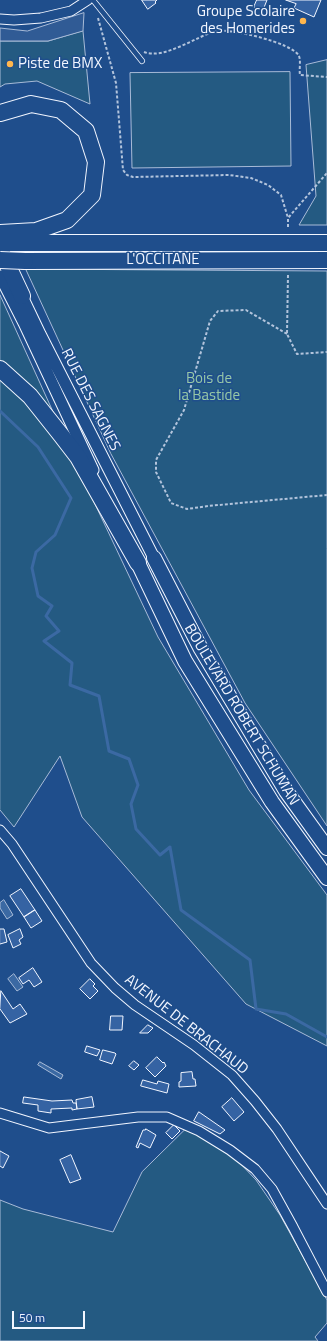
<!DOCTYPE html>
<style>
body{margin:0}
#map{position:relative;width:327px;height:1341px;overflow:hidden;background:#1f4e8c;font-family:"Titillium Web",sans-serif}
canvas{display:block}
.scale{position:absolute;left:12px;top:1311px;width:73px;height:18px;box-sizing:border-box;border:2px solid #f2f6ff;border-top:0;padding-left:5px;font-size:12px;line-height:14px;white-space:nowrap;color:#f2f6ff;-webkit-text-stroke:3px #1f4e8c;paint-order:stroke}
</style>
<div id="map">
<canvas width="327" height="1341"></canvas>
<div class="scale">50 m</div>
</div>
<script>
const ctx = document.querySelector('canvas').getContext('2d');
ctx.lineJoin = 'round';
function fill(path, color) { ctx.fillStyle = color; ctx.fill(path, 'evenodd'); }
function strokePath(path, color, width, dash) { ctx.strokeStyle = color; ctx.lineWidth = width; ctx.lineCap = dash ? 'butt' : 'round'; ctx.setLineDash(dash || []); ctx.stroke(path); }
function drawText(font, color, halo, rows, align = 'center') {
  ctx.font = font + ' "Titillium Web",sans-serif'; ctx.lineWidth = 3; ctx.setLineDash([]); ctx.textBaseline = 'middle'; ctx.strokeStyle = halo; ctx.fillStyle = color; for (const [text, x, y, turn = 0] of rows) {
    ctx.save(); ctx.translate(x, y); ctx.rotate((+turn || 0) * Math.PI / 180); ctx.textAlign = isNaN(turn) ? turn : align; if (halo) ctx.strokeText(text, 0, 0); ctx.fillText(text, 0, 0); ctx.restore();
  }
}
const green = new Path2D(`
 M83,31l7,73 -53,-23 -32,3 -5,3v-46h48z
 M327,60v165h-28l17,-29 -10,-131z
 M290,72l1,94 -159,2 -2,-95z
 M26,269l301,2v555l-82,-123 -134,-249z
 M0,295l94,207 64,135 91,153 78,105v151l-81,-42 -164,-187 -22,-61 -46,71 -14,-17z
 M187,1128l30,17 20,15 19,20 24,35 47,85v23l-12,14 3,4h-318v-141l23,9 90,23 29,-60z`);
fill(green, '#245a82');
strokePath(green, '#a8bbd7', 1);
const parking = new Path2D(`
 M84,13l-1,18 -35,10h-48v-13l27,3z`);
fill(parking, '#305b95');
strokePath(parking, '#a8bbd7', 1);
const water = new Path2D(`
 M4,900l9,15 -6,4 -7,-11v-5z
 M14,974l9,13 -6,4 -9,-12z
 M40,1062l23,13 -2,4 -23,-14z`);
fill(water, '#3b69a3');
strokePath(water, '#a8bbd7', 1);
strokePath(new Path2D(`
 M0,411l38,36 33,51 -16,37 -19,17 -4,16 6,28 14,10 -6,10 13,15 -15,10 28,22 -2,22 29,11 10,55 20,8 9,26 -7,19 5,25 24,26 10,-8 11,63 69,50 6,49 30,5 41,23`), '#3b69a3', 3);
const building = new Path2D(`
 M142,0h15l-2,2 1,1 -8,6z
 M257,0h10l-4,10 -9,-3z
 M286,0h35l-7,17 -20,-9 2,-4z
 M21,889l14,21 -11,7 -14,-21z
 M35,910l7,11 -11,7 -7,-11z
 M0,929h4l3,13 -7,2z
 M20,929l3,8 -4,3 2,4 -8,4 -5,-13z
 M33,968l9,14 -8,5 -5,-7 -6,4 -4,-6z
 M90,979l5,5 -2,2 5,5 -8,8 -10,-10z
 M1,991l12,18 7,-5 7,10 -17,9 -10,-14z
 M111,1016h12l-1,14h-12z
 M148,1025l5,3 -5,5h-8z
 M87,1046l13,4 -3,6 -12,-4z
 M103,1050l12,3 1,1 -4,10 -12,-4z
 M157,1057l6,6 1,-1 2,4 -11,11 -9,-9z
 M134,1061l5,4 -5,5 -5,-4z
 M192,1072l1,7h2l1,7 -17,1v-5l2,-1v-8z
 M143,1080l14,4 1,-3 11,3 -2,9 -26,-7z
 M24,1097l28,4 20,-1 1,3h3l1,6 -5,1v-2l-21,1v4l-13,-2v-6l-15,-2z
 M92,1097l2,10 -17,2 -1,-9z
 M232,1098l12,14 -10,9 -12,-14z
 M199,1112l26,18 -5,4 -26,-13z
 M174,1125l6,6 -8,8 -6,-6z
 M146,1129l10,6 -6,13 -10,-5 -2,5 -2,-1 7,-17h2z
 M0,1151l9,5 -6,12 -3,-2z
 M71,1155l10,24 -11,4 -10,-23z`);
fill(building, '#3563a3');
strokePath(building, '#f2f6ff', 1);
const service = new Path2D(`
 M93,0l49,61`);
const minor = new Path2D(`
 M0,19l14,1 27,-2 30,-7 17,-11
 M0,830l12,14 79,119 24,25 20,17 59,40 38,30 23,26 22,28 50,75
 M0,1113l49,15 89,-11h29l32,14 31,19 25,19 17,20 21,38 34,65`);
const tertiary = new Path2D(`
 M0,276l24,47 69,147
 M19,290l21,44 114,224`);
const primary = new Path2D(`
 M154,558l47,91 85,142 41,57
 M138,563l47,98 87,141 55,76`);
const motorway = new Path2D(`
 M0,113l31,-9 30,6 25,21 10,31 -4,33 -25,25 -31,11 -36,2
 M0,243h327
 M0,249l22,47
 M25,261l302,-1
 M0,369l30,27 31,39 17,22 60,106`);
strokePath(service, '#f2f6ff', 6);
strokePath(minor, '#f2f6ff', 11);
strokePath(tertiary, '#f2f6ff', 13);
strokePath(primary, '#f2f6ff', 16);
strokePath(motorway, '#f2f6ff', 18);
strokePath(new Path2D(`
 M98,18l18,65 7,87 4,5 6,2 96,-2 22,3 17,7 13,10 7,23
 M144,52c20,8 53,-16 72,-21 14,-3 77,12 83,25 2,5 0,13 1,19l27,2
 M288,227v-9l39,-45
 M288,275l-1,59 10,20 30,-2
 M287,334l-41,-24 -28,1 -8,10 -26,89 -28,50v12l15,31 16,6 21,-3 119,-11`), '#b3c4dc', 2, [3, 2]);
strokePath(service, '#1f4e8c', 4.5);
strokePath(minor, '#1f4e8c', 9);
strokePath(tertiary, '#1f4e8c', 11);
strokePath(primary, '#1f4e8c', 14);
strokePath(motorway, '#1f4e8c', 16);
const motorwayBridge = new Path2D(`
 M0,260l25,1`);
strokePath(motorwayBridge, '#f2f6ff', 18, []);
strokePath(motorwayBridge, '#1f4e8c', 16);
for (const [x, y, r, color] of [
 [303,21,4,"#ffb74d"],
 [10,64,4,"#ffb74d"]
]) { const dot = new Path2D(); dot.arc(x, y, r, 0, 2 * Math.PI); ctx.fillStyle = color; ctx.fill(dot); strokePath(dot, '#1f4e8c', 1.5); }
drawText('15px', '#f2f6ff', '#1f4e8c', [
 ["Groupe Scolaire",295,12],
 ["des Homerides",295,29],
 ["Piste de BMX",18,64,"left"]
], 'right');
drawText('15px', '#f2f6ff', '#1f4e8c', [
 ["L'OCCITANE",163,260],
 ["RUE DES SAGNES",90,400,63],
 ["BOULEVARD ROBERT SCHUMAN",241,715,59],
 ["AVENUE DE BRACHAUD",186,1025,38]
]);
drawText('15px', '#97c8a6', '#1f4e8c', [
 ["Bois de",209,379],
 ["la Bastide",209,396]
]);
</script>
